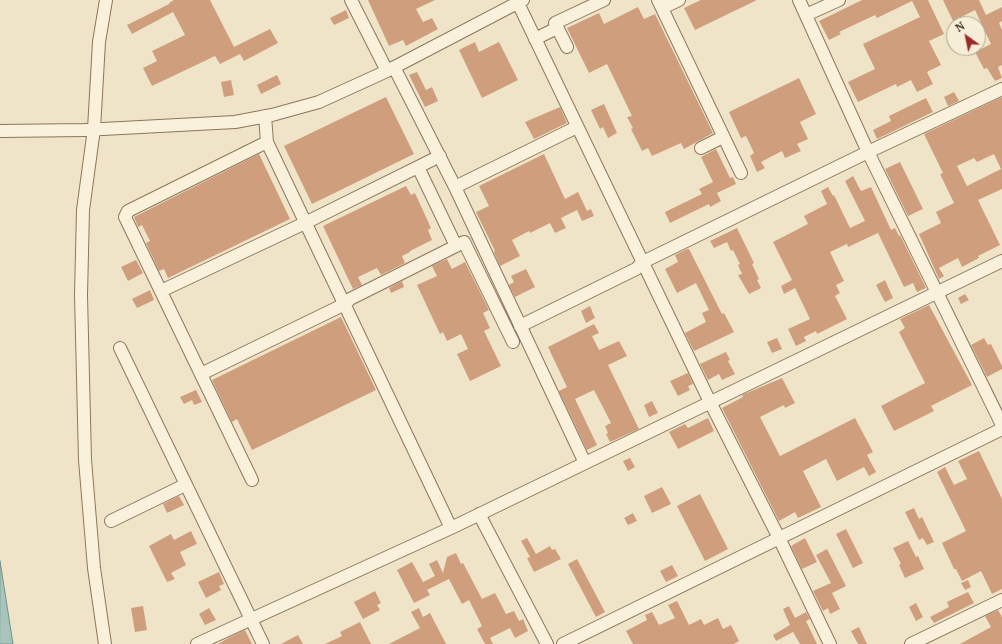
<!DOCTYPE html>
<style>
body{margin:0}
#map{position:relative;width:1002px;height:644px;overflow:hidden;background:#f0e4c8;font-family:"PT Serif",serif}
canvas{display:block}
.north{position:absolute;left:946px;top:16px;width:40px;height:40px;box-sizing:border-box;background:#f7eed8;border:1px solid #ada18e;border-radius:50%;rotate:327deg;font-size:11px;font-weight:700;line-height:16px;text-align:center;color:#3d2e20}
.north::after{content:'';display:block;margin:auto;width:14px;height:18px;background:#9e2a2b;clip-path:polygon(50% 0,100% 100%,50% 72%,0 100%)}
</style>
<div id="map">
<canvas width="1002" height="644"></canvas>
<div class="north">N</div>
</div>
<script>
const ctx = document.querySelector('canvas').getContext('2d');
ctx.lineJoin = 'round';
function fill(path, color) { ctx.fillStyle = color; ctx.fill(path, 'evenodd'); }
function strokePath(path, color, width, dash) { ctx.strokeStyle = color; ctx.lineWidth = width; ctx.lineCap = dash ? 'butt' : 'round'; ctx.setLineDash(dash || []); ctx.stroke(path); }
const water = new Path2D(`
 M0,561l13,83h-13z`);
fill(water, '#a9c4bc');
strokePath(water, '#6f938a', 1);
fill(new Path2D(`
 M174,0h36l24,47 36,-18 8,14 -34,18 -4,-7 -20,10 -5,-8 -63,30 -9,-18 14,-7 -5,-10 33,-16 -12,-23 -41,22 -5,-9 42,-21v-1z
 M368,0h67l-19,9 7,13 9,-4 6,11 -32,17 -3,-6 -14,6z
 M701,0h56l-62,30 -11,-22z
 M862,0h66l16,34 -15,7 12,24 -14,7 6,12 -16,8 -6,-12 -14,7 -1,-3 -38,18 -10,-20 27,-13 -12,-25 57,-27 -8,-16 -35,17 -2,-3 -36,17 2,2 -12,6 -10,-19z
 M943,0h36l7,15 16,-8v14l-3,2 3,7v35l-4,2 4,11 -7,3 -8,-13 -3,1 -9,-17 16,-8 -16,-34 -22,11z
 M638,7l6,12 11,-5 58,119 -29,16 -3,-6 -29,13 -4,-8 -6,3 -11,-22 2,-1 -6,-11 5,-1 -25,-52 -18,9 -22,-45 32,-15 5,11z
 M346,10l3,8 -15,7 -4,-7z
 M475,42l4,10 20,-10 19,38 -36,18 -23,-48z
 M417,72l9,18 6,-3 6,14 -13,6 -16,-32z
 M277,75l4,9 -20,10 -4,-9z
 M799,78l17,36 -16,8 8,17 -11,5 4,7 -16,7 -3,-7 -21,11 4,6 -8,4 -7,-16 4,-3 -8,-17 -5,2 -12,-26z
 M231,80l3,15 -10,2 -3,-15z
 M954,92l5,9 -11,5 -4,-9z
 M386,97l28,57 -102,50 -28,-58z
 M1002,97v92l-24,11 22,45 -22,11 1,2 -17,9 -4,-9 -19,10 5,8 -5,3 -20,-45 22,-11 -5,-11 18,-9 -14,-29 3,-1 -19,-39zM994,154l7,15 -34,17 -10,-20 17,-8 3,4z
 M926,98l7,14 -56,27 -4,-9 18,-9 -2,-5z
 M604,104l13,29 -9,5 -5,-11 -3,2 -9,-19z
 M560,107l7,16 -33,16 -9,-17z
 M716,149l14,29 3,-1 3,7 -19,9 4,8 -11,6 -1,-3 -39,19 -5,-11 37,-18 -3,-5 14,-7 -12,-25z
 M259,154l31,65 -122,59 -4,-9 -5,2 -13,-28 4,-2 -8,-16 -4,2 -4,-10z
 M544,154l21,45 13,-7 9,19 4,-2 3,7 -12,5 -5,-11 -16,8 5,10 -11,5 -5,-10 -20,10 -1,-2 -17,9 8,16 -20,10 -6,-14 1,-1 -19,-39 13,-6 -10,-20z
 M900,162l23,47 -15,7 -23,-47z
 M853,176l8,15 10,-4 20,43 4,-2 4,8 1,-1 26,53 -9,4 -4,-9 -9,4 -26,-54 -30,14 -1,-3 -17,8 14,29 -8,4 4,8 -5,3 12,23 -30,15 -1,-3 -12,6 2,4 -10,5 -8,-17 22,-10 -15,-31 -11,6 -3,-8 11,-6 -19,-38 35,-18 -4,-8 23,-12 -6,-13 7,-4 5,9 1,-1 16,33 15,-7 -20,-40z
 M406,186l5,9 4,-2 16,35 -3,2 4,10 -22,11v1l-8,4 3,7 -24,12 -4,-7 -19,9 4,8 -9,4 -30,-63z
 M737,228l17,35 -2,1 7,15 -2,1 4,8 -12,6 -11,-19 4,-1 -4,-9 2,-1 -7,-14 -2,1 -4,-9 -13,6 -4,-7z
 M687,249h2l33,65 2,-1 10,19 -40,19 -9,-18 21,-11 -4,-9 7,-3 -13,-27 -19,10 -12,-24 13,-7 -3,-7z
 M447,259l5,10 13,-7 24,48 -6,3 7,15 -6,3 17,35 -31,15 -13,-27 11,-5 -7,-15 -14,7 -4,-9 -3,2 -23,-49 20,-9 -5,-10z
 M136,260l7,13 -15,8 -7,-14z
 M526,269l9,18 -20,10 -6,-12 5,-3 -3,-6z
 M885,280l8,18 -8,4 -9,-17z
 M402,281l2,6 -13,6 -2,-5z
 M150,290l4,10 -17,8 -5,-9z
 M965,294l4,6 -8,4 -3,-6z
 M929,305l43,80 -41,21 3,5 -40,20 -13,-25 44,-23 -26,-51 6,-4 -5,-9z
 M590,306l5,12 -9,5 -5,-12z
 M341,317l35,73 -124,60 -15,-31 -5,3 -20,-42z
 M594,324l5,9 -7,3 7,14 20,-9 8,15 -19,9 31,64 -29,13 -4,-8 2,-1 -3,-7 6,-3 -17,-33 -19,9 22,46 -10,5 -28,-59 8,-4 -19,-40z
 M777,338l5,11 -10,4 -5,-11z
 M984,338l4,7 3,-1 11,22v3l-15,8 -16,-32z
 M726,352l4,8 -2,1 7,13 -13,6 -3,-6 -11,6 -8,-16z
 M688,373l5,11 -5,2 2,4 -12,6 -8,-15z
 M782,378l13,25 -10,5 -1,-3 -24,12 20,39 75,-38 18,34 -6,3 9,17 -7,4 -5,-9 -27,14 -11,-22 -23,12 18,36 -23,11 -3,-6 -16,9 -57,-113 21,-11 -1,-2z
 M196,390l6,12 -8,3 -2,-5 -8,4 -4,-7z
 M652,401l6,12 -9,4 -5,-12z
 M708,418l6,13 -36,18 -9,-17 16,-8 3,4z
 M979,451l23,48v90l-10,5 -11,-23 -19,10 -6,-12h-2l-12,-26 24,-12 -29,-59 8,-5 9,18 13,-6 -9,-18z
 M630,458l5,9 -7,4 -5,-10z
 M662,487l9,17 -19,9 -8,-17z
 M700,494l28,55 -23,12 -28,-55z
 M179,496l5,9 -17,8 -4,-9z
 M914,508l5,11 3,-2 12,25 -7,3 -4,-7 -4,2 -14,-28z
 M633,513l4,8 -9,4 -4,-7z
 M846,529l17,34 -10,5 -17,-34z
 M191,531l6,13 -17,8 6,13 -15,8 4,6 -8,3 -18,-36 22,-12 3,6z
 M527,538l9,16 14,-8 2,4 3,-1 6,10 -27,13 -7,-14 3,-1 -9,-16z
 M805,538l12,24 -15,7 -11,-23z
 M908,541l8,16 2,-1 6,13 -19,9 -6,-13 2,-1 -8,-16z
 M827,549l19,37 -14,7 8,16 -10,5 -2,-6 -5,3 -10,-20 18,-8 -15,-28z
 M456,553l5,11 2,-1 19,36 13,-6 11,21 8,-3 5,10 4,-2 5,12 -13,7 -5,-10 -20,10 3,6h-8l-8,-15 5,-3 -13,-26 -7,4 -13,-25 -22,11 3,5 -16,8 -17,-33 15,-8 11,20 12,-6 -6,-12 8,-4 6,13 4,-16z
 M577,559l28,53 -9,5 -28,-53z
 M672,565l6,11 -12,6 -6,-11z
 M219,572l5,12 -5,2 2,4 -15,8 -8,-16z
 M968,580l3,7 -6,3 -4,-7z
 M375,591l6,12 -4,2 3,5 -17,9 -9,-17z
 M968,592l6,11 -40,20 -4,-6 19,-10 -2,-5z
 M677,601l12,24 12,-6 3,6 14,-7 5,11 8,-4 8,16 -5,3h-101l-7,-13 21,-11 -2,-5 7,-3 7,13 16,-7 -7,-13z
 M916,603l7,14 -7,4 -7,-14z
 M143,606l4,24 -12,2 -4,-24z
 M789,606l6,12 11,-6 4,7 -4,2 11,23h-17l-7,-12 -17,9 -3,-6 17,-10 -7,-16z
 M209,608l7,12 -11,5 -6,-11z
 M419,608l4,9 7,-4 16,31h-57l31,-16 -9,-16z
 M998,610l4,7v27h-42l31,-17 -6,-11z
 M360,622l11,22h-46l17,-8 -2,-4z
 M859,627l8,17h-9l-7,-13z
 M245,630l7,14h-34l12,-7z
 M298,635l5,9h-22z`), '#cf9f7d');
const minor = new Path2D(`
 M351,0l36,71
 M658,0l83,173
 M799,0l69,152 134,273
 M518,3l192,399 69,136 51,106
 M662,8l17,-8
 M806,15l33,-15
 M535,39l22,-11
 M567,47l-12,-24 49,-23
 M394,67l61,120 130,276
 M265,116l2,26 184,386
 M0,131l84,-1 151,-8 37,-7 47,-13 68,-31 136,-71
 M701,148l22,-11
 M418,167l38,79
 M455,187l122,-60
 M161,291l144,-68 135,-67
 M520,326l116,-57 7,-7 225,-110 134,-63
 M120,348l143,296
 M201,374l144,-70 5,-5 114,-57 49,100
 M252,480l-127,-263 3,-6 139,-69
 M479,514l68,130
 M111,521l74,-36
 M105,644l-11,-76 -9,-108 -4,-165 2,-85 11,-81 5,-87 7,-42
 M197,644l254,-116 551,-267
 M563,644l439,-215
 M911,644l91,-44`);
strokePath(minor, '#8d765c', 14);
strokePath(minor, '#faf1dc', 12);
</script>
